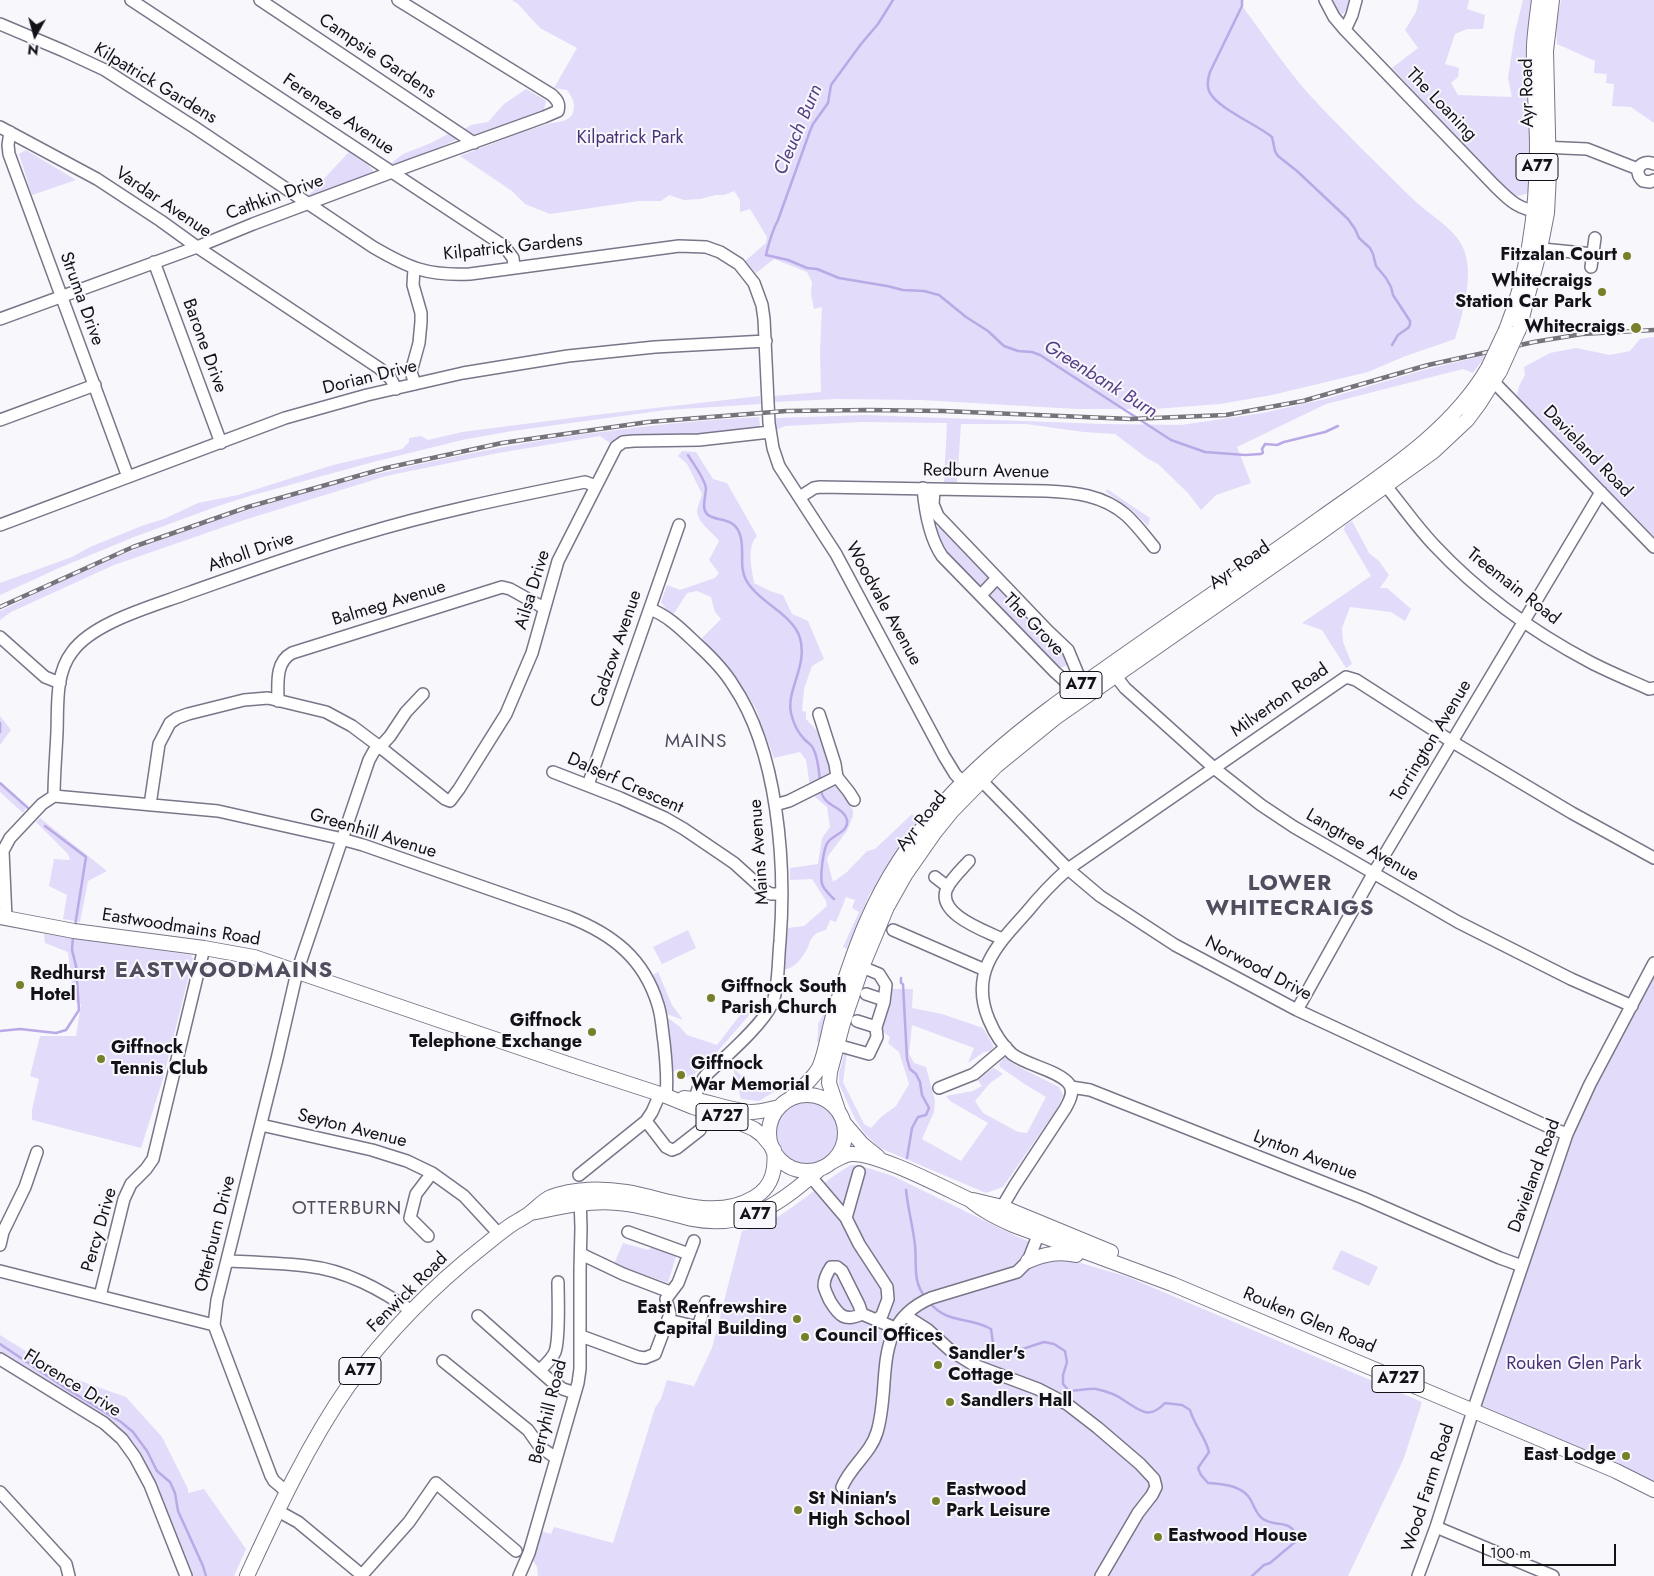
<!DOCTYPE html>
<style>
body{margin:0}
#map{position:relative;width:1654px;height:1576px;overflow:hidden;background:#f8f7fc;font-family:Jost,sans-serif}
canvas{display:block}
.north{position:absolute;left:10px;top:10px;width:50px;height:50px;-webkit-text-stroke:4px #f8f7fc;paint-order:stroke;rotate:187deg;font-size:14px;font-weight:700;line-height:20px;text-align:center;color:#141219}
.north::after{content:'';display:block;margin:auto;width:18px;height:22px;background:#141219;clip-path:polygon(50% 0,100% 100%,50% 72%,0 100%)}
.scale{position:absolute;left:1482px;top:1544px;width:134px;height:22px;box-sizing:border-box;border:2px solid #141219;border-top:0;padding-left:6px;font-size:15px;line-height:18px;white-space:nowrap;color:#141219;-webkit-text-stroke:4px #f8f7fc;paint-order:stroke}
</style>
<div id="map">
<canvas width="1654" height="1576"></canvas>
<div class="north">N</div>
<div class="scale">100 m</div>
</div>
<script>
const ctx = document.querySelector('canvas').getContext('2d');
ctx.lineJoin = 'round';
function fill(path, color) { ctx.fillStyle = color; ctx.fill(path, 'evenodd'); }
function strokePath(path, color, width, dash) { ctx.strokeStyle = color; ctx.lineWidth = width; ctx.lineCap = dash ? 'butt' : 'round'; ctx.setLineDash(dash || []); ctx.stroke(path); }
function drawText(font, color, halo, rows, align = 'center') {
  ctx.font = font + ' Jost,sans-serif'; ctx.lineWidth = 4; ctx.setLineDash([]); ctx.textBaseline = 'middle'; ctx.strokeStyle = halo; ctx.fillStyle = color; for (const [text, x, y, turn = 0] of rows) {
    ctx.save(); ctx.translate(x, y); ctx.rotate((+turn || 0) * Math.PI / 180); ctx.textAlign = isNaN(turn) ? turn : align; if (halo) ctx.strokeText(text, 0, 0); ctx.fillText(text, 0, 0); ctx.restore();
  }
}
fill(new Path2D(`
 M512,0h730v6c21,28 41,58 64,85 35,38 73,75 110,111 14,13 42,29 48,48 10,26 -1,63 -9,89l-52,18 -35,15 -96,23 -52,9 -66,5h-77l-156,-9 -85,-1 -62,3v-6l47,-4 -1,-42 2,-43 -8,2 -3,-15 1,-12 -5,-10 -33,-13 -18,14 -11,-12 21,-18 1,-6 -17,-28 -10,3v-12l-6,-9 -10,4h-8l-16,4 -16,1 -15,-5 -8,6h-22l-89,13 -25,-10 -13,-13 -52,-35c29,-11 58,-23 88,-32 7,-2 20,-2 24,-9 5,-9 0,-19 -5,-25l-13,-2 23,-40 -37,-20 -22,-24z
 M1333,0h16l-3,11 -3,3h-4z
 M1419,0h50l-2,9 18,6 -2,14h-16l-12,5 -10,30 14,4 -1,9 -7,6 7,12 54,2 -4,-19 7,-46 8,-32h9l-2,11 -2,36 3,137 -2,8c-9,5 -12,5 -21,0l-116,-124 26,-20 -13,-18 11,-18z
 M1561,0h93v123l-23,-16 -19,-1 2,-22 -8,-1 1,-9 -13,-1 1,-12 -38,-17 -1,-19z
 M526,89l19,11 1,2 -2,7 -4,5 -63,22 -12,-7 6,-4 17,-3 16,-18z
 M448,134l8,4v2l-54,24 -13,1 14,-11 28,-11z
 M26,150l50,30 -44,15 -13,-41z
 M349,152l18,12 6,6 -1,4 -65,23z
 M1654,337v210l-139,-145 4,-16 6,-11 -1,-8 26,-14 26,-5 34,7 20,-4 10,-12z
 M1486,355l-13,18 -10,-4 -137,35 -89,43 14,36 -35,12 -15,15 -13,-17 -30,-29 -10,-5 -33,-25 -31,-2 -58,-8h-65l-4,59h-13l3,-60 -85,-1 -77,4 -9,4v-12l90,-3 236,9 79,1 82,-12 62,-14 102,-30z
 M760,396l1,8 -95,6 -154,21 -50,9 -85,21 -124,34 -35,11 -84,31 -75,31 -59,27v-12l72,-26 18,-10 54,-22 20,-6 34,-16 40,-8 95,-30 69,-16 7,-7v-4l12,-2 7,4 34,-8 133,-17z
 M759,417l1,8 -2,4 -144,17 -14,-10 -102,17 -112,23 -145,45 -127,44 -103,47 -11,8v-9c30,-14 59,-30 89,-43 213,-88 441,-138 670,-151z
 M682,451l14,1 17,27 14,4 30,53c-11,11 -5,33 -3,47l16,8 13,4 9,19 16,7 16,38 -12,7 -8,23 -2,22 4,1v7l13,14 15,42 -24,11 -4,-26 -6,-8 -26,6 -18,-49 -12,-20 -42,-51 19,-19 -6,-7 -4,-15 -14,-6 -10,2 -14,22 -7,-6 -5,-7 6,-17 13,5 35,-12 4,-5 -10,-13 10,-19c-7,-10 -22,-18 -22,-31 1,-5 4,-11 5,-16l-15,-30 -9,-8z
 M1107,489l43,29 -2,8 -16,-16 -26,-18z
 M1352,521l17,32 10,8 10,14 -9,13h7l24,21 -6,12 -14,-9 -41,-5 -8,21 1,14 9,22 -6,4 -24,-38 -20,-7 69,-47 -27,-46 1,-5z
 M937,527l6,1 49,48 -12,12 -39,-40 -6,-17z
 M998,584l71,74 -2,7 -6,3 -8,-3 -67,-69z
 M0,716l11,14 -11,15z
 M0,784l26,24 -3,5 -23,-21z
 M835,786l12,10 2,9 4,5v6l-6,15 -19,25 -1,4 6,22 14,-10 20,-21 8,-2 37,-35 7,9 -50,72 -22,54 -4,-2 16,-35 -7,-4 3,-8 -9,-3 -10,25 -6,-2 -4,10c-5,1 -11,3 -14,8 -3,3 -3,8 -5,11 -6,10 -11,19 -24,21l5,-42 16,-2 23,-20 -1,-5 -14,-22 -22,1v-12l28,-4 4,-26 8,-11 -3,-20 -13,-11z
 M40,818l67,53 -19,10 -8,41 -17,-3 4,-24 -18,-9 5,-27 16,1 -2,-6 -32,-32z
 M688,930l8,18 -34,16 -9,-17z
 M44,934l147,21 2,4 -30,120 -22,69 -109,-28v-10l7,-31 -9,-3 10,-40h36l5,-32 -7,-3 -6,-49 -23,-9z
 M1654,963v527l-181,-79 94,-277z
 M658,972l14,33 11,15 -16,-6 -5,-19 -9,-20z
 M892,989h21l-1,19 30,6 41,14 11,19 -4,4 -6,1 -16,11 6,-15 -62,-23 -3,29 5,9 12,4 9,34 -1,11 -12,27 39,22 27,-38 -38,-22 -4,-5 27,-5 9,-5 -5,-7 17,-11 9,6 -13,9 -15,18 8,12 35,19 9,1 19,-36 -23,-14 -23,-16 -1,-3 5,-7 11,8 44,22 4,8 -5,12 -55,80 -17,6 -106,-45 -15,-14 -10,-15 -16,-35v-10l5,-20 3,-1 -4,29 21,42 7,4 10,-11 15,-11 13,-22 -10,-32 -11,-9 2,-6 -8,-6z
 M763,999l-58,67 -12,9 -9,3 2,-5 -9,-4 -4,3 -5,-54 11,8 8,9 30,10 27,-35z
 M824,1013h2l-7,30 -2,-2 1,-7v-10z
 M732,1065l21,25 15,-2 6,-6 8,5 -23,14 -18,-2z
 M775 1132a32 32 0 1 1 64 0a32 32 0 1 1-64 0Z
 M851,1165h7l35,11 125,61 56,24 54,16 294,125 -18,56 -56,118h-810l-1,-9 -6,-10 10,-26 10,3 3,-7 59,16 42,-135 6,-9 6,-19 27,6 18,-38 30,-117c43,-9 72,-45 109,-66z
 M623,1243l25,7 4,-3 24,9 -8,27 -54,-19z
 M1341,1250l37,17 -9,19 -37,-17z
 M0,1335l35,22 3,8 8,4 80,28 36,40 26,52v4l16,-4 42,60 -12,27h-45c-17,-47 -35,-116 -72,-151 -7,-6 -17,-11 -26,-17 -30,-19 -63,-34 -91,-55z`), '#e2dbf9');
strokePath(new Path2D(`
 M893,0l-15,24 -17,20 -30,41 -3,18 -15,21 -3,7 -32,89c-6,11 -9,22 -12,35l22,5 19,8 10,1 22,9 48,8 16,4 21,1 15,4 27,22 22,14 16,15 14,5 14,1 8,3 131,85 34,12 40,3 16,-1 2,-1 -1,-4 3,-5 12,1 7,-3 41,-10 13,-6
 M1242,0v6l-32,66c-2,6 -3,14 -1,19 7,17 49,34 63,46l3,14 3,5 19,15 51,48 7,10 4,9 11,10 3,6 3,12 10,12 5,9 2,8 17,26v4l-2,3 -10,7 -6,10
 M688,455c6,10 16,22 18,33 0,8 -5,20 1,26 8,8 25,2 32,18 7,15 -1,33 7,48 13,23 47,34 54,58 8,28 -14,52 -9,75 2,9 7,20 14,27 3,3 6,4 8,8 5,9 6,23 7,33
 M0,723v9
 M0,783l28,25
 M821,789c1,18 23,17 26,31 2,12 -13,14 -19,22 -5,7 -8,34 -6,42 2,6 7,10 12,15
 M45,826l41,31 -11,69
 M901,978v5l2,1 4,75 3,10 6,5 4,8 2,13 7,13 -3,7 -8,2 -6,11 -5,30
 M0,1031l20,-2 36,4 10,-3 13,-20 -3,-44 -4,-16 1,-14
 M906,1190c2,19 7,37 9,55 2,19 -3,37 11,53
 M929,1302c19,23 40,14 62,27l3,21 7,5 12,-3 31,-10 10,2 11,7 2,11 -4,13v9l6,7c8,0 22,-3 27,-2 10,2 21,6 29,12 16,10 24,19 40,2l17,2 8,5c5,17 15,26 19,42l-11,16 3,7 7,8c14,1 30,2 40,13 6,7 7,18 15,23 14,9 24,-1 34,16l-2,7 -25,21 -6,2 -12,11
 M0,1344l67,45 54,33 12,10 14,19 10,20 13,11 5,11 3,18 25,55 3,10`), '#b9a9e6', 2.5);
const minor = new Path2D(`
 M131,0l373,246 9,12 1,10
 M260,0l214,143
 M1325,0l9,17 11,13 148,154c16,16 25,26 49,28
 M0,24l64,27 41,19 89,57 179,120c36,21 54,29 97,27l209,-28 27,1 14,5 19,12 15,19 8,22 2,14 5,104 4,25 6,18 57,88 108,202 11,18 13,14
 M1345,30l7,-15 4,-15
 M0,127l97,52 64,42 36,26 182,121 12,11 5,10
 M10,132l-2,13 1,9 119,323
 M1541,147l46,2 51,20
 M1654,164c-13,-6 -22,8 -11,17l7,1 4,-2
 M1532,248l61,6
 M154,262l67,181
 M1591,267l4,-29
 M414,268l-1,17 8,28v9l-2,21 -8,29 4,12
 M0,319l197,-72 56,-23 158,-59 133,-48 14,-6c2,-8 -1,-11 -6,-16l-154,-95
 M1488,376l166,171
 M0,420l95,-35
 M1381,480c18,21 34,45 53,65 44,47 99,87 156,117 19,10 39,18 59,27l5,-1
 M923,488c2,23 6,49 19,68l113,116 20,18 7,3
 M934,490l-1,14 5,12 110,115 20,19 17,41
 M800,497l14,-9 6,-1 226,4c28,1 57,4 80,24 10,9 19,21 28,32
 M0,525l285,-107 82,-23 96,-22 105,-17 87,-9 111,-6
 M981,595l16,-17
 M650,609c19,7 34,23 48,36 13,12 26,25 35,40 45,66 53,178 47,256 -2,18 -1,47 -8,63 -9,19 -38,45 -53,59 -5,5 -12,10 -16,16 -6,8 -8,19 -10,28
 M0,637l45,40 15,6
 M1111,670l14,18 89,80 47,37 33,22 164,95 113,57 61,27
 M278,701c0,-17 -3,-39 14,-48l210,-66 8,2 34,19
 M819,714l16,50 2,13 12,15 5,8
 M553,772l67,26 45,20 19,11 50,34 31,28 6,3h11
 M976,775l92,94 32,27 75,49 122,65 254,118 16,6
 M588,785l91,-260
 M54,796c0,-21 2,-42 3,-64 1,-26 -2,-58 15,-80 21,-30 82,-46 116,-59 57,-20 114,-41 172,-58 72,-22 146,-37 220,-52l5,-1 11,4
 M150,805l9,-61 11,-21 7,-5 11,-4 56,-14 24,-2 58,14 26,14 28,21 65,52 5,2 9,-12 47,-75 26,-61 26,-92 58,-114 7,-5 11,-1 65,-1 71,-8
 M775,805l14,-4 48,-24
 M969,861c-7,8 -17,17 -22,27 -12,26 39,43 55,51
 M935,877l13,10
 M6,918l-3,-67 7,-13 32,-34 12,-8 164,15 116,26 29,8 206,72c43,17 75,41 89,88 4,12 4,25 6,37 2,18 4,36 2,54
 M893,930l92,40
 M866,994l18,6
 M1297,1010l76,-136 228,-382
 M857,1021l19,6
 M837,1045l32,9 8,-17 -1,-10 8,-25 2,-17 -7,-11 -17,-7 -6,4
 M1071,1087l19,3 273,108 137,60 22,8
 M939,1088l35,-14 32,-27
 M646,1121l20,26 6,3 5,-2 23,-18
 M261,1125l111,25 35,11 25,12 32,23 35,38
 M579,1175l67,-54 6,-9 8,-18
 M811,1177l35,41 13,26 28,43 1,12 -6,16 -5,5
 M1002,1207l13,-22 50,-76c4,-7 10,-17 4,-25 -9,-13 -43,-19 -57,-30 -10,-9 -18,-22 -23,-34 -20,-47 8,-75 37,-107 13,-16 27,-31 42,-44l278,-192 10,3 95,61 121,72 82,45
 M846,1218l13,-46
 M628,1232l61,22
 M428,1236l-18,-18 6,-24 16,-21
 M0,1245l3,-13 22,-45 12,-35
 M581,1254l42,20 47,18
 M227,1261c27,1 54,2 80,5 39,4 74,24 105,45
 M0,1271l214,54
 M100,1296l24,-97 7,-15 15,-15 7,-10 51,-211
 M862,1314l-3,-9 -17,-34 -5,-4h-6c-4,6 -7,12 -7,19 1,5 4,11 6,15 9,15 15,21 32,13l33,14
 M478,1316l72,64 13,9 12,4
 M906,1316l22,14 22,20 24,15 64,24 29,15 31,24 42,36 14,15 2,8 -4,8 -14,18 -37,63
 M668,1320l30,7 8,-25
 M581,1336l57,21 7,1 10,-4 15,-40 -4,-15 12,-16 16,-42
 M0,1359l104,64 18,16 13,18 15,28 36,91
 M443,1361l85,69 12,17 16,11
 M540,1370c5,-5 12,-11 15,-18 5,-14 3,-53 3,-70
 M842,1487c8,-20 29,-34 35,-55 15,-49 -7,-108 54,-134l86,-26 11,-11 13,-33
 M0,1492l66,72 3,12
 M287,1492l-13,-11 -3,-5 -57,-151 3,-25 60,-241 20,-87 72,-212 5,-9 6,-4 10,-11 16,-24 17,-18
 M278,1511l20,11 65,54
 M1436,1527l117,49
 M362,1575l47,-53 27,-39 80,68
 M519,1576l10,-23 49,-170 2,-14v-99l1,-42 -1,-31
 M1418,1576l18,-49 37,-116 94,-277 23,-50 64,-121`);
const major = new Path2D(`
 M1519,329l21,-80 7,-36 2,-39 -3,-123 6,-51
 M1506,330c23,-58 31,-120 31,-182 0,-34 -4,-69 -3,-103 1,-15 3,-30 5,-45
 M0,917l74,14 130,17 50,9 317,108 95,31 27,11 43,14 18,8 8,6 10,12
 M769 1133a38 38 0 1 1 76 0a38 38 0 1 1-76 0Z
 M684,1098c22,2 47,13 67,14 10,0 19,-3 28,-5
 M791,1098c10,-9 21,-18 28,-30 7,-16 9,-35 14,-52 10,-31 20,-63 33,-93 39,-91 105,-156 183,-214 89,-66 182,-126 272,-191 60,-43 129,-85 167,-150
 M838,1110l-9,-27 1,-11 13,-49 19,-56 25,-60 18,-32 30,-43 17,-21 44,-45 59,-48 262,-183 117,-84 33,-31 12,-16 21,-33
 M844,1123l18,21 16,13
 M830,1163c6,-3 13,-8 21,-9 25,-2 93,34 119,46 13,11 28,18 43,25l159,59 444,187 38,19
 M973,1200l29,7 109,45
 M531,1213c29,-6 57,-13 87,-10 25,2 50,10 74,16 55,11 90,-17 129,-51
 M1028,1261c17,-7 31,-10 48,-6
 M247,1576c30,-65 61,-132 102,-191 38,-52 84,-99 135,-139 10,-8 19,-16 30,-23 5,-3 11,-6 16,-10 7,-5 12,-12 21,-16 23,-9 52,-9 75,-5 43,7 88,30 129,5 18,-11 21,-28 19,-47`);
strokePath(minor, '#7a7588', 14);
strokePath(major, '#7a7588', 16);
strokePath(minor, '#fff', 11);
strokePath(major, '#fff', 14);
const rail = new Path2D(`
 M0,607l133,-60 115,-40 138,-39 116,-25 146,-21 138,-11 82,-1 75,1 188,8 95,-4 77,-14 125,-36 106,-23 48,-8 72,-4`);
strokePath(rail, '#76747a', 4.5);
strokePath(rail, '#f8f7fc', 2.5, [8]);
const majorBridge = new Path2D(`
 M1488,368l18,-38
 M1500,371l19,-42`);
strokePath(majorBridge, '#7a7588', 16, []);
strokePath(majorBridge, '#fff', 14);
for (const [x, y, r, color] of [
 [1627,256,5,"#777f2a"],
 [1602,292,5,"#777f2a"],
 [1636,328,6,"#777f2a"],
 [20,985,5,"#777f2a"],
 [711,998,5,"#777f2a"],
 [592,1032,5,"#777f2a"],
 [101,1059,5,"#777f2a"],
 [681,1075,5,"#777f2a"],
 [797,1319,5,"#777f2a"],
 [805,1337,5,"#777f2a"],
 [938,1365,5,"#777f2a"],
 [950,1402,5,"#777f2a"],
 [1626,1456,5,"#777f2a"],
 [936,1501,5,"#777f2a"],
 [798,1510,5,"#777f2a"],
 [1158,1537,5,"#777f2a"]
]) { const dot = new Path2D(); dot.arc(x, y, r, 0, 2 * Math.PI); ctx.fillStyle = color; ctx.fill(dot); strokePath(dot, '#f8f7fc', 2); }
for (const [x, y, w] of [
 [1537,167,42],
 [1081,685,42],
 [722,1117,52],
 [755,1215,42],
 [360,1371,42],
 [1398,1379,52]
]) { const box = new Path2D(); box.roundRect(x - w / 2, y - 13.5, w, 27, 4); ctx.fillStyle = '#f8f7fc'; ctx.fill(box); strokePath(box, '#141219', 1); }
drawText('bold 16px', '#141219', null, [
 ["A77",1537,167],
 ["A77",1081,685],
 ["A727",722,1117],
 ["A77",755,1215],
 ["A77",360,1371],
 ["A727",1398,1379]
]);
drawText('18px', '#141219', '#f8f7fc', [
 ["Campsie Gardens",377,57,34],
 ["Kilpatrick Gardens",155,84,31],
 ["Ayr Road",1528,93,-91],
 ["The Loaning",1441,105,46],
 ["Fereneze Avenue",338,115,34],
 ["Cathkin Drive",275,198,-20],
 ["Vardar Avenue",163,203,34],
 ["Kilpatrick Gardens",513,248,-6],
 ["Struma Drive",81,299,70],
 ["Barone Drive",204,346,70],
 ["Dorian Drive",370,378,-14],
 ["Davieland Road",1587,452,46],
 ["Redburn Avenue",986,472,1],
 ["Atholl Drive",251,553,-19],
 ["Ayr Road",1240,566,-35],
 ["Treemain Road",1513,587,38],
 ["Ailsa Drive",533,590,-73],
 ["Balmeg Avenue",389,604,-17],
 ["Woodvale Avenue",883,604,61],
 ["The Grove",1033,625,46],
 ["Cadzow Avenue",617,649,-71],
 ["Milverton Road",1280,701,-35],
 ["Torrington Avenue",1432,741,-59],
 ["Dalserf Crescent",625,784,24],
 ["Ayr Road",922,822,-52],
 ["Greenhill Avenue",373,834,17],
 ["Langtree Avenue",1362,846,30],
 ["Mains Avenue",760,852,-94],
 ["Eastwoodmains Road",181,928,9],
 ["Norwood Drive",1258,969,28],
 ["Seyton Avenue",352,1129,14],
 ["Lynton Avenue",1305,1156,21],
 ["Davieland Road",1535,1176,-70],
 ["Percy Drive",100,1230,-74],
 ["Otterburn Drive",216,1234,-76],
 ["Fenwick Road",408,1293,-45],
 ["Rouken Glen Road",1309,1321,23],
 ["Florence Drive",72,1384,32],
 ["Berryhill Road",549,1412,-76],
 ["Wood Farm Road",1429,1488,-72]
]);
drawText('18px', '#493178', '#f8f7fc', [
 ["Kilpatrick Park",630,139],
 ["Rouken Glen Park",1574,1365]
]);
drawText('bold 18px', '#141219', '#f8f7fc', [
 ["Fitzalan Court",1617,256,"right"],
 ["Whitecraigs",1592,282,"right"],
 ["Station Car Park",1592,303,"right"],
 ["Whitecraigs",1625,328,"right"],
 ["Redhurst",30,975],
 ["Hotel",30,996],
 ["Giffnock South",721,988],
 ["Parish Church",721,1009],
 ["Giffnock",582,1022,"right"],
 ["Telephone Exchange",582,1043,"right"],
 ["Giffnock",111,1049],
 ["Tennis Club",111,1070],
 ["Giffnock",691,1065],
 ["War Memorial",691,1086],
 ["East Renfrewshire",787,1309,"right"],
 ["Capital Building",787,1330,"right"],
 ["Council Offices",815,1337],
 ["Sandler's",948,1355],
 ["Cottage",948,1376],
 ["Sandlers Hall",960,1402],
 ["East Lodge",1616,1456,"right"],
 ["Eastwood",946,1491],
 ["Park Leisure",946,1512],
 ["St Ninian's",808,1500],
 ["High School",808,1521],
 ["Eastwood House",1168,1537]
], 'left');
drawText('italic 19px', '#573f87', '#f8f7fc', [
 ["Cleuch Burn",799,130,-67],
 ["Greenbank Burn",1100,380,32]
]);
ctx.letterSpacing = '1px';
drawText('19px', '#514d5f', '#f8f7fc', [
 ["MAINS",696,742],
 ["OTTERBURN",347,1209]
]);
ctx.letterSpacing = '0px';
ctx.letterSpacing = '1px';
drawText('bold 22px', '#514d5f', '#f8f7fc', [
 ["LOWER",1290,885],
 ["WHITECRAIGS",1290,910],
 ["EASTWOODMAINS",224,972]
]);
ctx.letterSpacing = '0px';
</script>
